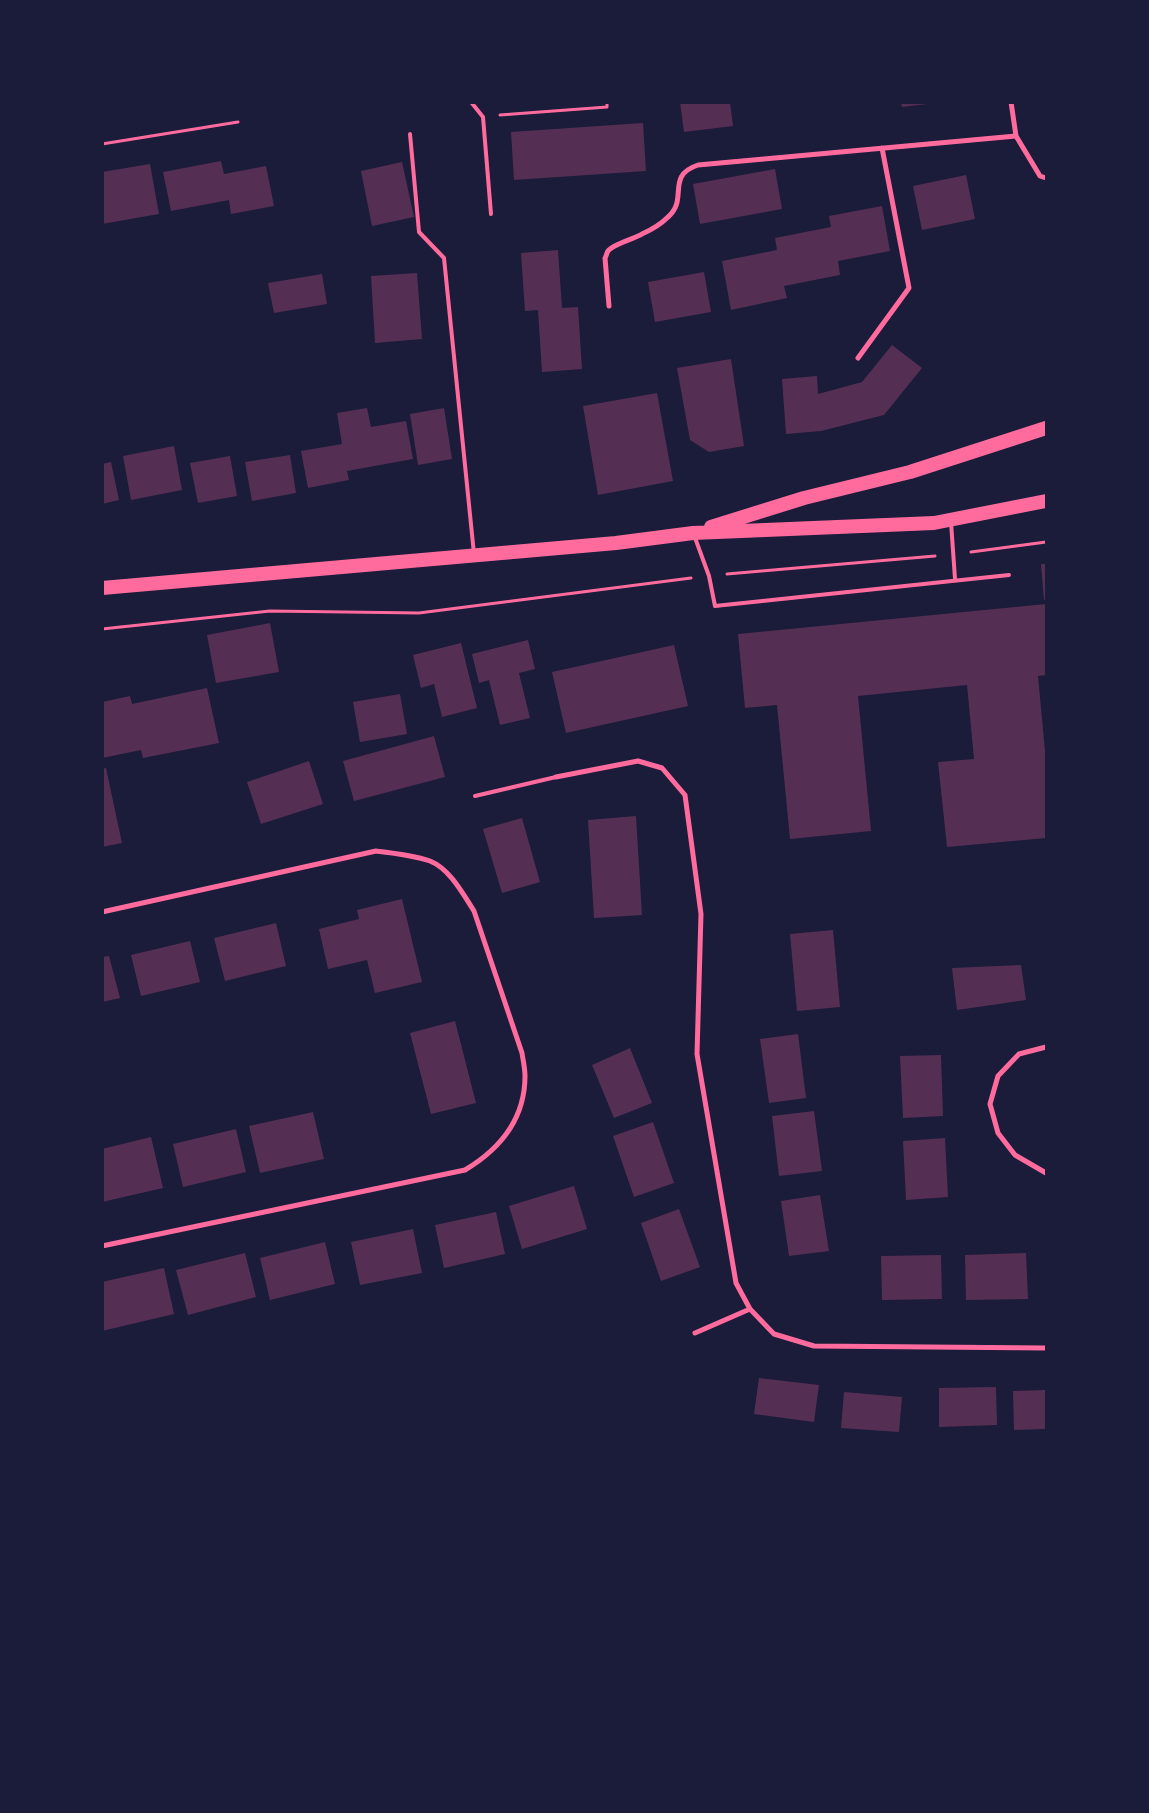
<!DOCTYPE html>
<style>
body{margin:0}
#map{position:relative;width:1149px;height:1813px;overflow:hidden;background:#1b1b3a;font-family:"DM Sans",sans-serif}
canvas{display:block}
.frame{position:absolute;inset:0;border:104px solid #1b1b3a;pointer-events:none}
</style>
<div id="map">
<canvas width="1149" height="1813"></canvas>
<div class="frame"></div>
</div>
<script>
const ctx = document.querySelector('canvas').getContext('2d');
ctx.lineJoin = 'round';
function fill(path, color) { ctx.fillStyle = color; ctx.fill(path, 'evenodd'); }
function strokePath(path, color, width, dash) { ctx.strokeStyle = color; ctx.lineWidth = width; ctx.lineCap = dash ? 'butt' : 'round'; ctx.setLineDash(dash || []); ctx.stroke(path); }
fill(new Path2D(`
 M680,102h50l3,24 -49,6z
 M901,102h26v2l-25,3z
 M643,123l3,48 -132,9 -3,-48z
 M221,161l3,13 42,-8 8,40 -43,8 -2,-14 -58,11 -8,-39z
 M402,162l12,55 -42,9 -11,-55z
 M150,164l9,50 -57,10v-52z
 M775,169l7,40 -82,15 -7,-40z
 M966,175l9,44 -53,11 -9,-44z
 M882,206l8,45 -52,10 2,14 -56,11 3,12 -56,12 -9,-49 55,-11 -2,-12 56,-11 -2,-11z
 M558,250l4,58 16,-1 4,62 -40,3 -4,-62 -13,1 -4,-58z
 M704,272l7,40 -56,10 -7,-40z
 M417,273l5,66 -47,4 -4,-67z
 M322,274l5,30 -53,9 -6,-30z
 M892,345l30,23 -38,47 -63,16 -35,3 -4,-55 35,-3 1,18 44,-12z
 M731,359l13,87 -35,6 -19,-12 -13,-72z
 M657,393l16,88 -75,14 -15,-89z
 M367,408l4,19 35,-6 7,38 -66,12 2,9 -41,8 -7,-37 41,-7 -5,-31z
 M444,408l8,51 -34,6 -8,-51z
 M174,446l8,44 -51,10 -8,-44z
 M290,455l6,38 -44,8 -7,-39z
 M230,456l7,40 -39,7 -8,-40z
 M111,462l8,38 -17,4v-40z
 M1041,564h5v35l-2,1z
 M1046,604v71l-8,1 7,75h1v87l-99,9 -9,-85 36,-3 -7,-74 -109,11 13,135 -81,8 -13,-134 -32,3 -7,-74z
 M270,623l9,49 -63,11 -9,-48z
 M528,640l7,29 -16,4 11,45 -30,7 -11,-45 -10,3 -7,-29z
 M461,643l16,65 -35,9 -8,-33 -13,4 -8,-33z
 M674,645l14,61 -122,27 -14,-61z
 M207,688l12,55 -76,15 -2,-8 -39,8v-56l28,-6 2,8z
 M400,694l7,40 -47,8 -7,-40z
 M434,736l11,41 -91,24 -11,-40z
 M309,761l14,43 -62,20 -14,-42z
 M106,768l16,75 -20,4v-78z
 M636,816l6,99 -48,3 -6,-98z
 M522,818l18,64 -38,11 -19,-64z
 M402,899l20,83 -47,11 -8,-33 -39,9 -9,-40 40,-10 -2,-9z
 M276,923l10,43 -61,15 -11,-43z
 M833,930l7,77 -43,4 -7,-77z
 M190,941l10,41 -59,14 -10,-41z
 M109,956l11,42 -18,4v-45z
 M1021,965l5,35 -69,10 -5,-42z
 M455,1021l21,82 -45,11 -21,-81z
 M798,1034l8,64 -37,5 -9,-64z
 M630,1048l22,55 -38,15 -22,-53z
 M941,1055l2,61 -40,2 -3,-62z
 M814,1111l8,60 -43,5 -7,-60z
 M313,1112l11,47 -64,14 -11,-47z
 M653,1122l21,61 -40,14 -21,-61z
 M236,1129l10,43 -63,15 -10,-43z
 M151,1137l12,51 -61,14v-53z
 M945,1138l3,59 -42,3 -3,-59z
 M574,1186l13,43 -65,20 -13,-43z
 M820,1195l9,56 -40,5 -8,-55z
 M679,1209l21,58 -39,14 -20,-58z
 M496,1212l9,42 -61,14 -9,-43z
 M413,1229l9,44 -62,12 -9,-43z
 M325,1242l10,42 -65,16 -10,-42z
 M245,1253l11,44 -68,18 -12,-45z
 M1026,1253l2,46 -62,1 -1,-45z
 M941,1255l1,44 -60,1 -1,-44z
 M164,1268l10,46 -72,17v-49z
 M759,1378l60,7 -5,37 -60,-8z
 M996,1387l1,38 -58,2v-39z
 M1046,1390v39l-32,1 -1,-39z
 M844,1392l58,5 -3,35 -58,-4z`), '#542f53');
strokePath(new Path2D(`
 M500,115l107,-8v-5
 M102,144l136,-22
 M971,552l75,-10
 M727,574l208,-18
 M102,629l168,-18 149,2 272,-35`), '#ff6b9d', 3);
strokePath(new Path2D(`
 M471,102l12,15 8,97
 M410,134l9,98 25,26 30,296
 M951,522l4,57
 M694,535l15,41 6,30 294,-31
 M475,796l81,-19`), '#ff6b9d', 4);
strokePath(new Path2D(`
 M1011,102l5,34
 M609,306l-4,-48c1,-1 2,-6 3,-7 5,-7 26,-12 34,-17 9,-4 19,-10 26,-17 21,-18 -3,-41 30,-52l318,-29 24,40 6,2
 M858,358l51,-70 -27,-140
 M556,777l82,-16 24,7 23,27 16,119 -4,140 39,229 14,26 24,25 40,12 232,2
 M102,912l274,-61c18,2 37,4 54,10 20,8 33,33 44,50l48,142c1,7 3,15 3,23 0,43 -25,73 -60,94l-363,76
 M1046,1047l-27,7 -21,22 -8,28 8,29 17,22 31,18
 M695,1333l55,-24`), '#ff6b9d', 5);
strokePath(new Path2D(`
 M711,527l93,-29 106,-26 136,-44
 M102,588l514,-45 77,-10 241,-10 112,-22`), '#ff6b9d', 14);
</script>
